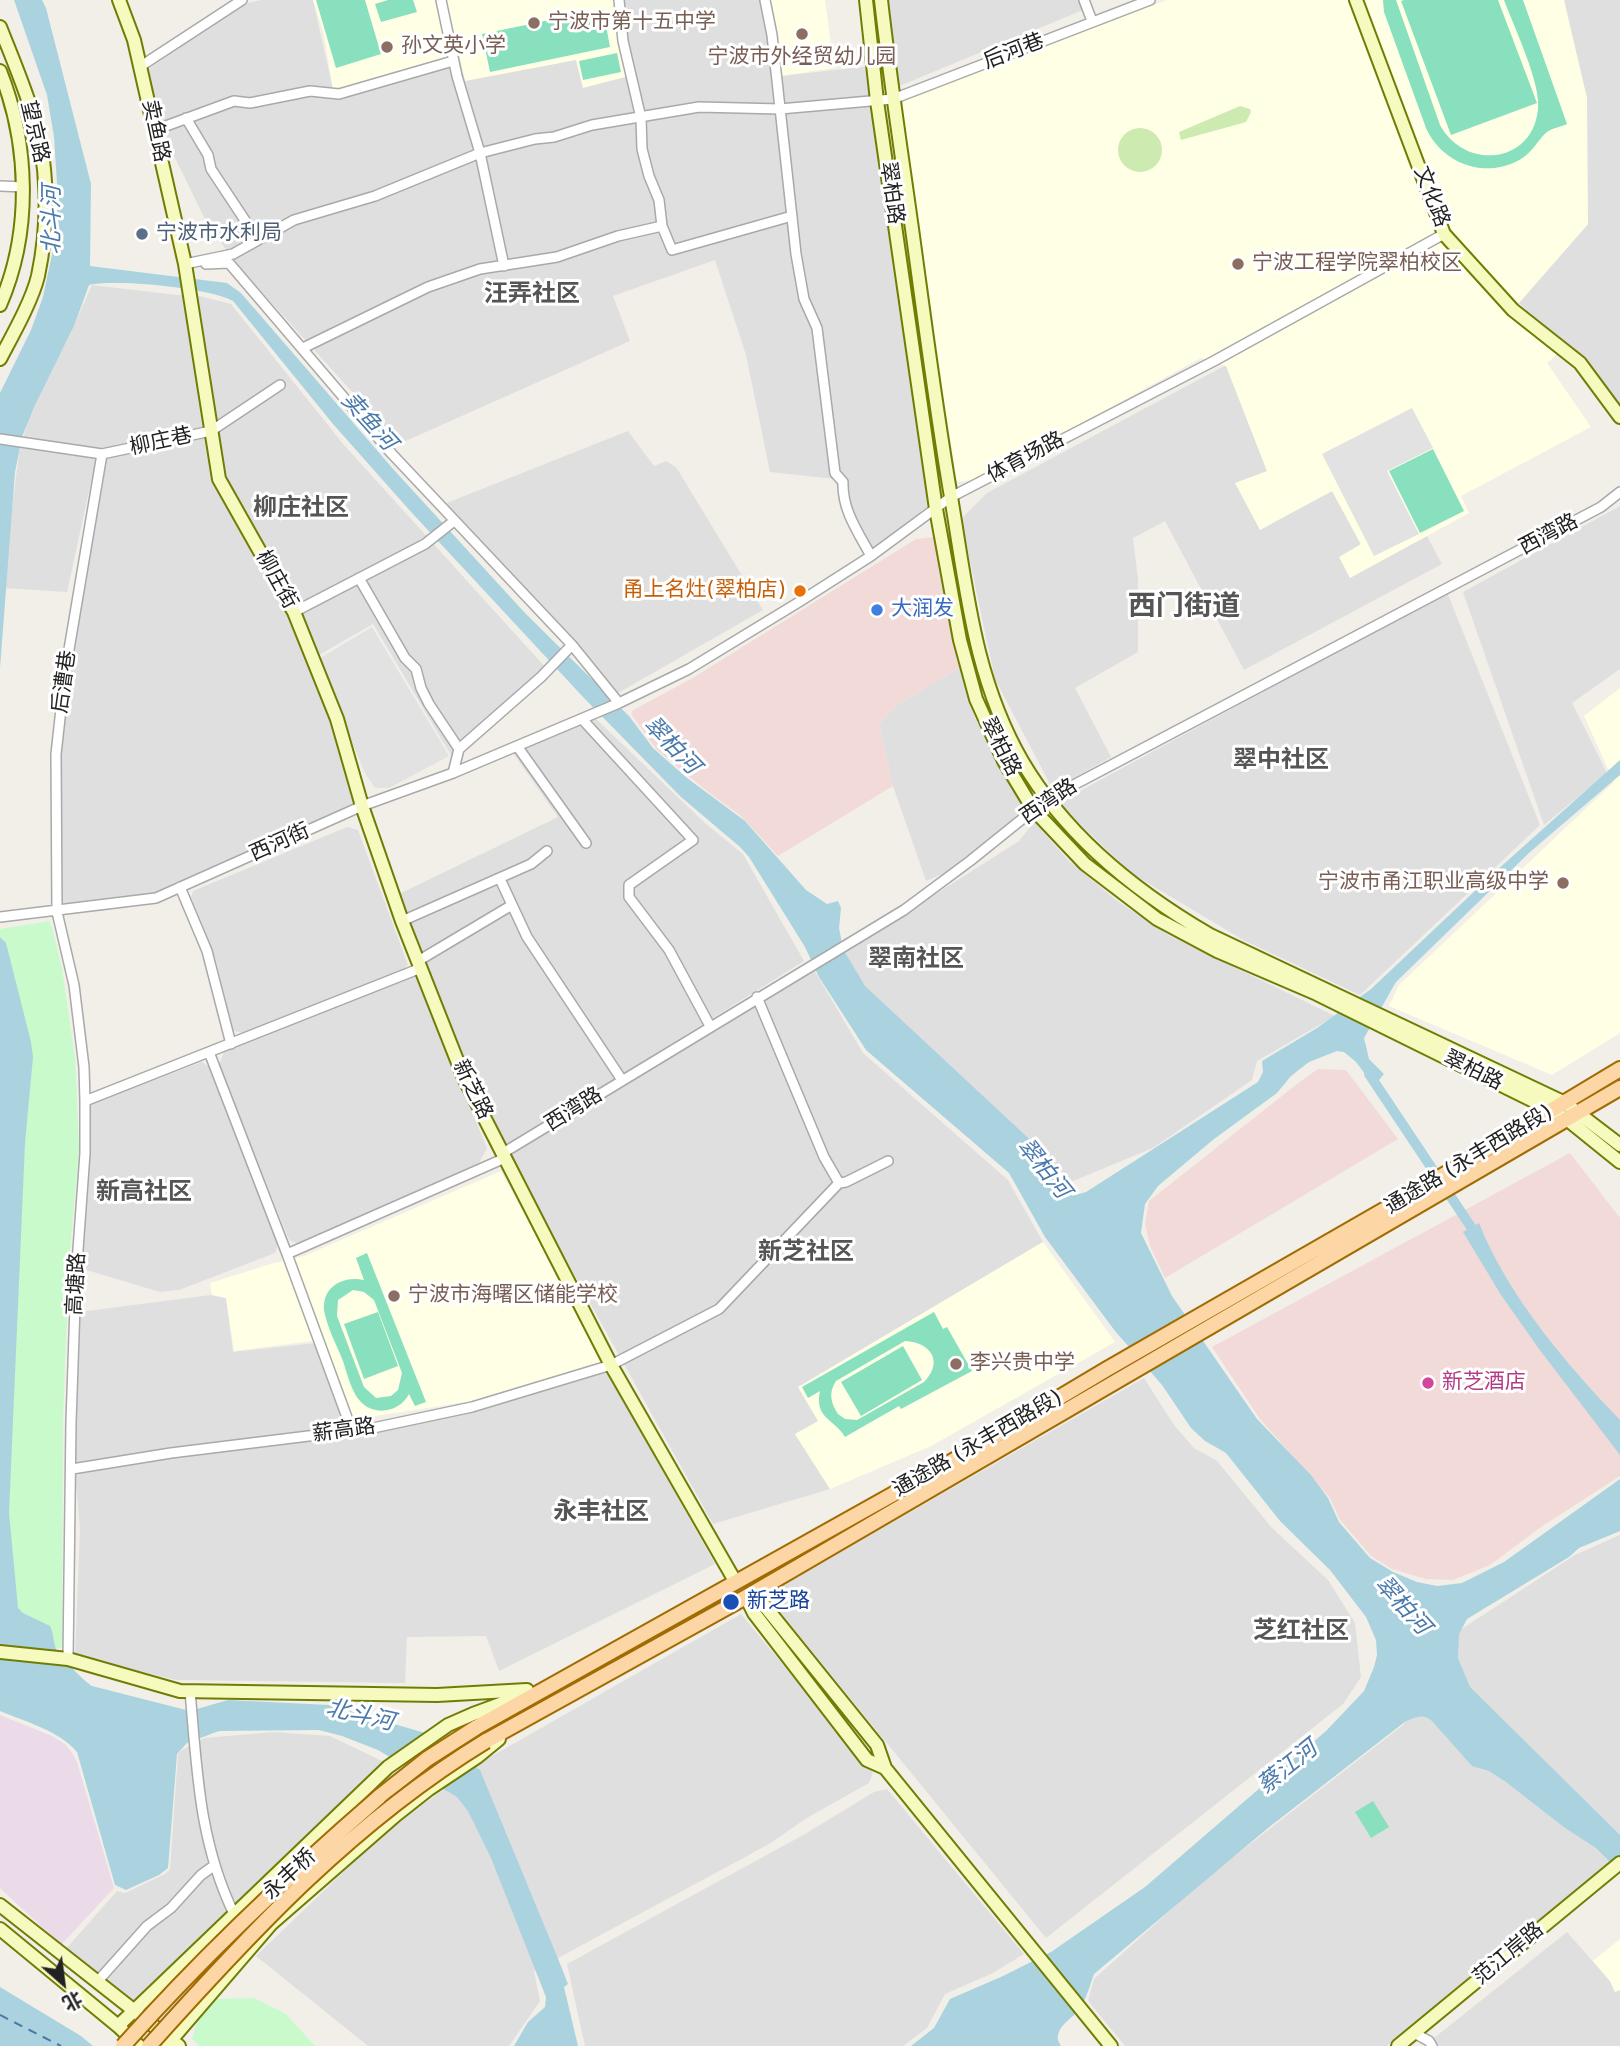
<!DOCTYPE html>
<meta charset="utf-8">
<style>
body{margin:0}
#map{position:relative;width:1620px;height:2046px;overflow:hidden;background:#f2efe9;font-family:"DejaVu Sans","Noto Sans SC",sans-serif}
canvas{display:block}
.north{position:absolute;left:28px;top:1948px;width:70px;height:70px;-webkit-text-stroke:5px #fff;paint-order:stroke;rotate:152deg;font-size:19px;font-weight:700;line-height:28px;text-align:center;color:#222}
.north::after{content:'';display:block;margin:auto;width:24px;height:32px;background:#222;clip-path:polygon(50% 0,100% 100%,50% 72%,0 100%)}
</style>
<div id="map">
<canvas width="1620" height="2046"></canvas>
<div class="north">北</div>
</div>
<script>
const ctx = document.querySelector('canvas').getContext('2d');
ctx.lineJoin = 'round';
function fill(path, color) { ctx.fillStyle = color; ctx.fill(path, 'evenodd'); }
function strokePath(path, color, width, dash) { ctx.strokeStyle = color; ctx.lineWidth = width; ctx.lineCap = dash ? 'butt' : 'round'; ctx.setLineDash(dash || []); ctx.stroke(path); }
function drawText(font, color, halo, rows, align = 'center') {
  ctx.font = font + ' "DejaVu Sans","Noto Sans SC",sans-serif'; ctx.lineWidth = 6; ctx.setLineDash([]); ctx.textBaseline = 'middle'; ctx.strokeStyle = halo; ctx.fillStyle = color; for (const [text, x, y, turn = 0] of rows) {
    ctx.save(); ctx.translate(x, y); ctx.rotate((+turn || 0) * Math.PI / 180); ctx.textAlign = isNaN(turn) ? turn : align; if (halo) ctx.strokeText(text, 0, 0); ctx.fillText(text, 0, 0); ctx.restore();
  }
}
fill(new Path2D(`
 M261,0h52l20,89 106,-89h331l11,76 90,-10 57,440 -61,48 -23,-39 -9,-36 -65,-7 -24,-117 -31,-95 -102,36 17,45 -231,103 -166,-184 -28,-41 -33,-67 -26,-81 94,-66z
 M887,0h193l3,10 -186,77z
 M1564,0h56v409l-40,-50 -61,-56 69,-79z
 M92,285l85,10h18l36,9 113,141 202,223 -95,87 -78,-131 -66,38 23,55 25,87 -200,90 -93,12 -1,-160 8,-67 35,-222 101,-27 -107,20 -31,142 -65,-4 17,-135 13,-47 36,-67z
 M1226,365l41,106 -7,58 72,-38 29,54 -11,32 77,-41 15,28 -198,106 -79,-149 -32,17 5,41v73l-63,36 36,69 -58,33 -58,-111 -34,-160 26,-26z
 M628,431l26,35 12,-5 10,6 87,143 -145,83 -174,-189z
 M1620,506v163l-48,34 35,70 -63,52 -81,-233z
 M1447,592l93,233 -180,170 -115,-54 -114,-68 -73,-70z
 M960,667l14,49 26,51 24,40 -26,28 -55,39 -17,7 -33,-95 -14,-62 18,-19z
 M594,717l111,106 38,31 61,107 -301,188 -37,-72 -69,-182 161,-78 -45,-64z
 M1034,822l35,39 47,39 52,35 167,81 -78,45 -5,19 -99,68 -92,38 -178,-172 -40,-61 176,-112z
 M347,827l11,3 50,135 -13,12 -149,56 -13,-2 -17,-71 -25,-63 2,-6z
 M813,968l50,85 145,127 35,62 -244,145 20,35 -24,12 35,55 -117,35 -206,-370z
 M414,974l73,174 -8,15 -181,81 -9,-4 -70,-175 5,-13z
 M202,1062l13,9 64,170 -4,12 -96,37 -19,2 -77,-23 7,-165z
 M211,1295l15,3 7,54 83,-9 33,86 -275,38 5,-155z
 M607,1372l108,192 -216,107 -13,-35 -79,1 -2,46 -229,-3 -101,-25 5,-126 -5,-57 94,-15 188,-22 118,-23z
 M1144,1378l30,47 20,23 23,13 55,67 56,52 27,43 6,54 -18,27 -297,234 -280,-343z
 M1620,1535v321l-233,190h-262l-37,-45 6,-22 110,-99 199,-155 54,-93 118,-77z
 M741,1614l132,159 -4,10 -64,36 -34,24 -237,128 6,30 -31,45h-141l-112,-90 126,-121 96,-71z
 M274,1732l56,4 54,26 -146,138 -104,106 -70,-55 53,-60 8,2 40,-19 5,-5 8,-115 4,-4 22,-12z
 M887,1789l137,165 -31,19 -48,21 -18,34 -24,18h-318l-18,-82 238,-130 69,-42z
 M1567,1932l43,49 5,11 5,-2v56h-196z`), '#e0dfdf');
fill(new Path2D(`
 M933,537l5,8 22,122 -63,38 -18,19 14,62 -115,70 -37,-40 -33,-24 -51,-42 -26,-36 2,-4 58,-31 225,-140z
 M1318,1069l28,1 52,69 -233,139 -15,-32 -5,-22 4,-23 148,-117z
 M1570,1153l50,65v258l-79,51 -51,38 -37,15 -27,-1 -34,-10 -21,-13 -31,-36 -10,-22 -70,-79 -48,-72z`), '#f2dad9');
fill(new Path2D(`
 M0,1715l52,21 13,8 8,10 4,8 37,126 -53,57 -61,-57z`), '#ebdbe8');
fill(new Path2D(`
 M313,0h126l12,59 -111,32 -7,-1 -9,-55z
 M446,0h168l7,45 8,31 -46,12 -7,-28 -111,21z
 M770,0h55l9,68 -53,8z
 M1167,0h397l23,98 1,126 -77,88 48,41 -12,10 44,64 -130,69 8,17 -119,65 -11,-21 22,-13 -29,-53 -72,39 -25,-47 32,-12 -41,-105 -25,-8 -143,78 -86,44 -15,2 -59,-374 10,-12z
 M1620,688v345l-68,42 -163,-69 10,-21 215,-203 -30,-66z
 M501,1171l103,190 -132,40 -122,19 -30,-80 -86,11 -8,-53 -14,-3 -2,-12 64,-20 30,-7z
 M1043,1242l72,100 -184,104 -101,43 -35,-55 23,-13 -20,-34z
 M1620,1939v51l-5,2 -5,-11 -17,-20z`), '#ffffe5');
fill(new Path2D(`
 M1240,106l10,3 1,3 -5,10 -65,18 -2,-8z
 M1118 150a22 22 0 1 1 44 0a22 22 0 1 1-44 0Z`), '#cdebb0');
fill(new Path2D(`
 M50,921l12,47 13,90 4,91 -10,113 -6,158 -1,227 -7,2 -40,-39 -8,-102 -7,-565v-14z
 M254,1998l32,16 29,32h-115l-8,-7 7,-23 18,-17z`), '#c8facc');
fill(new Path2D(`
 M316,0h49l16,54 -45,14z
 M388,0h25l4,12 -36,10 -6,-18z
 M1383,0h13l44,125c25,46 93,39 98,-16 3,-26 -24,-82 -34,-109h19l44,124c-6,3 -15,4 -20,8 -8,6 -13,19 -26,27 -35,21 -79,5 -95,-31l-42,-116z
 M1404,0h94l39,103 -86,32 -50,-134z
 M603,9l7,38 -120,25 -8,-38z
 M617,53l4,19 -38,8 -4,-19z
 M1433,449l31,62 -44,22 -31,-62z
 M367,1253l59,149 -11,4 -6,-12c-9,18 -35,23 -49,7 -9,-10 -13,-28 -17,-40 -6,-15 -14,-30 -18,-46 -6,-26 16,-40 39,-35l-8,-22zM353,1290l11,2 10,8 28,73 -4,17 -7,6 -15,2 -12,-11 -27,-71 1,-16z
 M378,1312l20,54 -34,13 -20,-55z
 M934,1312l9,17 4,-2 25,44 -71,38 -2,-3 -54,31c-10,-18 -31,-18 -25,-46l-12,7 -6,-11zM905,1341c26,1 39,21 19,41l-67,38 -12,-1 -7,-5c-7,-11 -10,-21 -2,-33z
 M903,1346l19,34 -61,36 -20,-34z
 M1373,1801l16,26 -18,11 -16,-26z`), '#88e0be');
fill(new Path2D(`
 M1412,408l21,40 -46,23 32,63 -45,22 -52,-102z
 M372,627l77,129 -60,32h-14l-10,-15 -48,-113z`), '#e2e2e2');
fill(new Path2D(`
 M14,0h28l4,8 45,176 -1,82 137,17 14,10 153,177 131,143 104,103 24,32 34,30 58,43 61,69 21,14 11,-3 3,7 -2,20 4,21 22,37 175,163 32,47 14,-4 172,-110 5,-10 -1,-11 55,-33 54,-39 125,-118 124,-111v15l-90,77 -134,130 -32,56 5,21 15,15 -10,12 -18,-24 -12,-10 -7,-1 -28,11 -18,14 -14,17 -63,46 -56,47 -13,18 -4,29 31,63 85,123 54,56 17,23 11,24 31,36 23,14 24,10 20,4 25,-3 42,-21 116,-83v52l-41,17 -10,9 -102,62 -8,15 -1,24 12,29 150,148v37l-24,-24 -31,-20 -59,-46 -17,-11 -17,-5 -40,-45c-9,-8 -16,-4 -26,0l-138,107 -174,146c-5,13 -8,29 -19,40 -6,6 -16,12 -17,22 -1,4 1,6 3,10h-150l23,-18 16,-29 53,-23 48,-24 94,-65 181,-156 38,-40 10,-24 3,-12 -1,-15 -10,-23 -36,-47 -50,-49 -54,-68 -21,-12 -14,-13 -29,-43 -47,-54 -70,-94 -36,-64 -143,-123 -47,-73 -14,-30 -56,-90 -9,-10 -59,-50 -97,-99 -172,-185 -79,-89 -100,-123c-23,-13 -117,-22 -144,-16l-15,41 -40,81 -12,30 -7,35 -15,196v-275l31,-63 12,-33 12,-57 3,-41 -4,-62 -7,-42z
 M0,937l6,6 25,99 2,15 -8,86 -16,370 9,95 5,5 27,13c4,8 3,15 6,23 3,7 30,34 36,37l98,25 38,-11 101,5 96,28 55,37 81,196 7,18 -4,3 14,59h-64l14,-24 17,-15 1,-10 -55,-139 -23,-47 -11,-14 -79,-47 -36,-14 -23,-6 -100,1 -32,12 -10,11 -9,114 -9,7 -33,15 -11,-5 -38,-133c-19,-22 -51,-30 -77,-41z
 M1479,1223c29,73 87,141 141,197v35l-81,-106 -38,-54 -38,-63z
 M0,1987l81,49 12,10h-93z`), '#aad3df');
strokePath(new Path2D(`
 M1369,1074l108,162`), '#aad3df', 10);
strokePath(new Path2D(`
 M0,2015l61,31`), '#4a7aab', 2, [9, 7]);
const street = new Path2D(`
 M441,0l16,76 23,77 24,113
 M619,0l4,41 18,77 1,31 7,27 10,24 3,26
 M765,0l7,35 24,219 8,45 13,29 18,145 8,9c-1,28 15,50 28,74
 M1084,0l8,21
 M141,66l101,-66
 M186,118l22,37 3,14 47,71
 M155,130l79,-29 16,2 60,-12 29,3 114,-33
 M0,186l24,1
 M185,264l48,-10 61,-34 81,-24 105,-43 55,-14 19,-2 38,-12 107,-18 81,2 113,-10 257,-99
 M206,264l23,-1 163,191 180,191 47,58
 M303,348l125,-61 52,-18 77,-12 61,-21 44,-10 10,24 120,-34
 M0,439l102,15 109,-23 69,-46
 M359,578l46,80 11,11 5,19 8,16 30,45
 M294,612l131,-68 29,-23
 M582,719l111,121 -64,45v12l40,53 41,76
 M517,746l69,97
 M453,773l6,-24 82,-72 31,-32
 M500,879l27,58 95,143
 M180,887l27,64 24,93
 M0,917l156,-19 206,-92 91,-33 166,-70 70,-34 110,-67 72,-46 80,-59 263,-136 230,-127
 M402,921l129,-57 16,-13
 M418,961l94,-56
 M757,997l67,160 15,26
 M209,1052l78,202
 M85,1101l336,-133
 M503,1153l401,-243 66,-49 77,-62 554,-292 19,-15
 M352,1431l-65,-177 218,-96
 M72,1469l99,-16 202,-25 99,-21 139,-42 108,-56 120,-126 7,-1 42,-21
 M68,1659l3,-237 5,-145 9,-124v-52l-1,-34 -10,-82 -17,-73 -1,-158 9,-81 37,-219
 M190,1691c7,79 9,151 44,223
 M97,1982l50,-56 24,-18 30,-33 14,-10
 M1414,2033l15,8 3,5`);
const secondary = new Path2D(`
 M119,0l15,40 51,224 34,215 75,133 43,107 25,87 40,115 62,157 147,287 124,216
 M866,0l11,101 59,408 24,131 16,59 28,62 29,48 52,55 72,55 60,32 100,43 235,116 16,10 52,42
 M881,0c9,79 21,157 32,236 12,87 23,174 38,261 16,94 23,180 71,264 44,75 114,131 188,174l355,168 55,42
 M1356,0l88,234 69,76 67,53 40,54
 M0,27c11,28 23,56 32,85 17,50 17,112 6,164 -6,25 -26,60 -38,83
 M0,71c29,73 32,161 0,234
 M746,1597l18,8 113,140 8,23 226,278
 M746,1597l8,16 113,147 18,8
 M0,1652l68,7 112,32 257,4 90,-5
 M0,1905l179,141
 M0,1929l118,97 21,20
 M118,2026l270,-259 60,-42 25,-11 52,-19
 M166,2046l105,-122 125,-109 33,-26 48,-32 22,-18
 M1398,2046l222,-183`);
const primary = new Path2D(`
 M486,1741l260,-144 874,-509
 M379,1797l48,-38 50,-32 479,-268 151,-90 315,-181 198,-119`);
strokePath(street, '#a9a9a9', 12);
strokePath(secondary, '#707d05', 16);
strokePath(primary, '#a06b00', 18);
strokePath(street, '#fff', 9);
strokePath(secondary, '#f7fabf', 12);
strokePath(primary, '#fcd6a4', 14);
const primaryBridge = new Path2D(`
 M123,2046c79,-89 166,-171 256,-249
 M149,2046c103,-115 204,-224 337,-305`);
strokePath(primaryBridge, '#a06b00', 18, []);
strokePath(primaryBridge, '#fcd6a4', 14);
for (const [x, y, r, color] of [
 [534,23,7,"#8d6e63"],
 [802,34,7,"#8d6e63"],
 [387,47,7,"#8d6e63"],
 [142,234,7,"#5c6f8a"],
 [1238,264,7,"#8d6e63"],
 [800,591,7,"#e8710a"],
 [877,610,7,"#3f7fe0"],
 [1563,883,7,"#8d6e63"],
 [394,1296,7,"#8d6e63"],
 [956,1364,7,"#8d6e63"],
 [1428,1383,7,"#d1479c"],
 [731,1602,9,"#1a4fb4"]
]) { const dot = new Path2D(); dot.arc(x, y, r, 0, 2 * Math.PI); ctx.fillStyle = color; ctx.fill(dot); strokePath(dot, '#fff', 2.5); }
drawText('21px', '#785e54', '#fff', [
 ["宁波市第十五中学",548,23],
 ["孙文英小学",401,47],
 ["宁波市外经贸幼儿园",802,58,"center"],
 ["宁波工程学院翠柏校区",1252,264],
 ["宁波市甬江职业高级中学",1549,883,"right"],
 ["宁波市海曙区储能学校",408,1296],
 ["李兴贵中学",970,1364]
], 'left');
drawText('21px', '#222', '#fff', [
 ["后河巷",1014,52,-21],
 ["卖鱼路",155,131,78],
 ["望京路",34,132,77],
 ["翠柏路",891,193,82],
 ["文化路",1431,197,69],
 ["柳庄巷",161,442,-12],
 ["体育场路",1026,458,-28],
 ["西湾路",1549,535,-28],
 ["柳庄街",276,580,61],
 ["后漕巷",65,682,-82],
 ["翠柏路",1000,747,63],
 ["西湾路",1049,802,-34],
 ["西河街",280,843,-24],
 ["翠柏路",1473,1071,26],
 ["新芝路",472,1090,64],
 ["西湾路",574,1110,-32],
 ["通途路 (永丰西路段)",1469,1160,-31],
 ["高塘路",77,1284,-87],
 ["薪高路",344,1431,-8],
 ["通途路 (永丰西路段)",978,1444,-30],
 ["永丰桥",290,1875,-43],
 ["范江岸路",1509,1954,-40]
]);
drawText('21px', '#4e5e75', '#fff', [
 ["宁波市水利局",156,234]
], 'left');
drawText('21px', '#c56008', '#fff', [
 ["甬上名灶(翠柏店)",786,591]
], 'right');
drawText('21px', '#366cbe', '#fff', [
 ["大润发",891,610]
], 'left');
drawText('21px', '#b23c85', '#fff', [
 ["新芝酒店",1442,1383]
], 'left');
drawText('21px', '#164399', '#fff', [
 ["新芝路",747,1602]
], 'left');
drawText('italic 23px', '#4a7aab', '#fff', [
 ["北斗河",53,220,-90],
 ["卖鱼河",368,422,48],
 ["翠柏河",671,746,46],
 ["翠柏河",1043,1169,51],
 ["翠柏河",1402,1606,48],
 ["北斗河",360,1716,13],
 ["蔡江河",1288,1768,-39]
]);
drawText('bold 24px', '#555', '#fff', [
 ["汪弄社区",532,295],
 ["柳庄社区",301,509],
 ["翠中社区",1281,761],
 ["翠南社区",916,960],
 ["新高社区",144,1193],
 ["新芝社区",806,1253],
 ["永丰社区",601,1513],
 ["芝红社区",1301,1632]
]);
drawText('bold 28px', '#555', '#fff', [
 ["西门街道",1184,608]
]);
</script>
